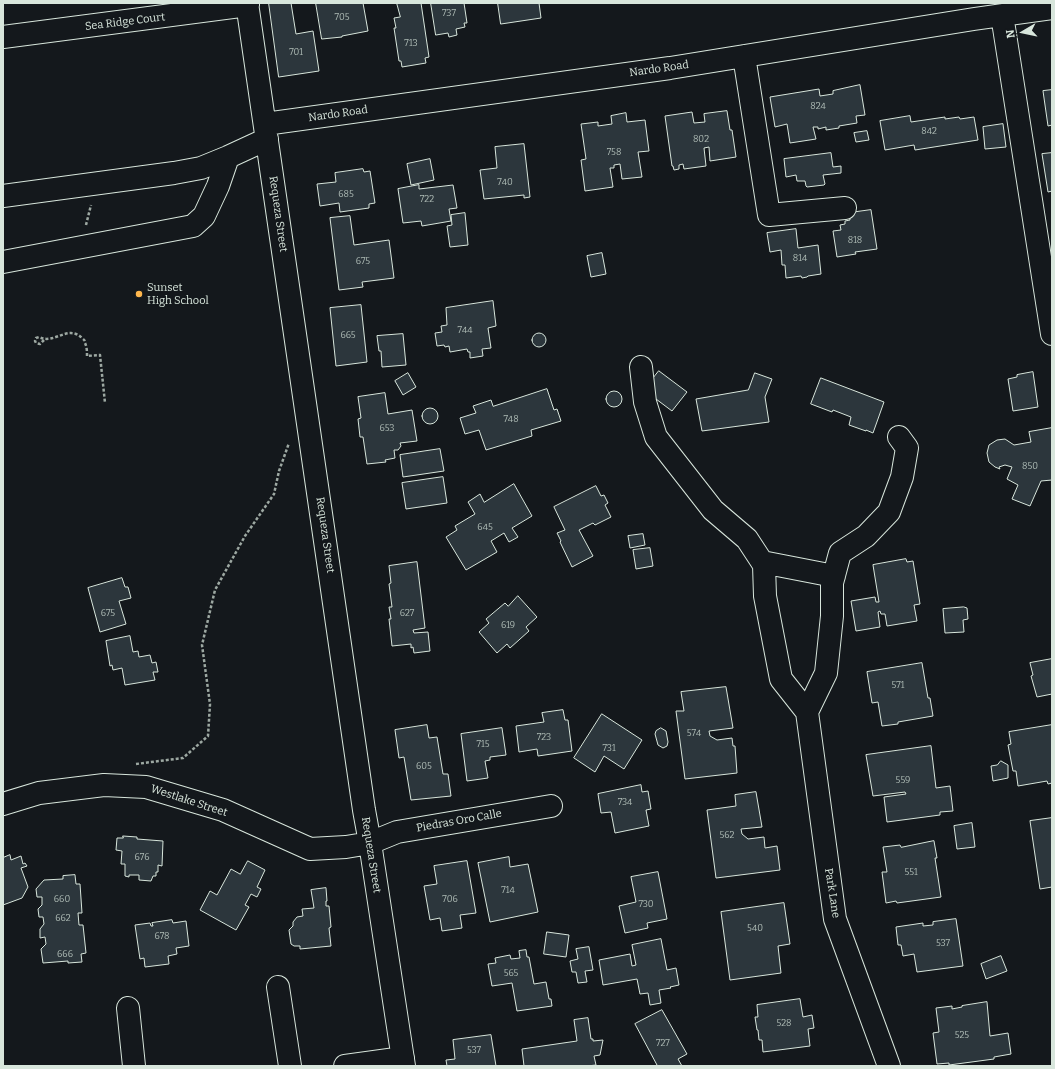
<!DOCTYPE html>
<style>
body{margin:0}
#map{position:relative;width:1055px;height:1069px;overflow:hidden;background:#14181c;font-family:Bitter,serif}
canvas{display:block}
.frame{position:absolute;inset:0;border:4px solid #d8e6dc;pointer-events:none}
.north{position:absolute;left:1003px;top:12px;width:40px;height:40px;-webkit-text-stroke:3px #14181c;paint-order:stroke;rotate:261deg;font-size:11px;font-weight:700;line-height:16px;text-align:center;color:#d8e6dc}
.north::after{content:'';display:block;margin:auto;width:14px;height:18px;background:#d8e6dc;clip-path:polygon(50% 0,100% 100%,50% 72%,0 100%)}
</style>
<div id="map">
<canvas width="1055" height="1069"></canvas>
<div class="frame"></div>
<div class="north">N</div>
</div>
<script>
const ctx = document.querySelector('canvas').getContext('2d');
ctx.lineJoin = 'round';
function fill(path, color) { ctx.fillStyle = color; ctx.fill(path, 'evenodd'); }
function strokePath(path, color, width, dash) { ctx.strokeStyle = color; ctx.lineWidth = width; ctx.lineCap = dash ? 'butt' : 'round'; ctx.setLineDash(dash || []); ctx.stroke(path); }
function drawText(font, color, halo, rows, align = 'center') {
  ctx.font = font + ' Bitter,serif'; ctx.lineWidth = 3; ctx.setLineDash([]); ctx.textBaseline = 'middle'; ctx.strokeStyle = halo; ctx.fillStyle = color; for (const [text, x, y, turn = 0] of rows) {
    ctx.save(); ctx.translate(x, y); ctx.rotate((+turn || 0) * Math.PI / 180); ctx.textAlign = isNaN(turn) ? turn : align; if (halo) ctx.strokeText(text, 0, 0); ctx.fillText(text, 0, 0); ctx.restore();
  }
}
const building = new Path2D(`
 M269,3h22l5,31 17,-3 6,40 -40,6z
 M316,3h47l5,28 -26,5v1l-20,2z
 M397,3h24l8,54 -4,1 1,5 -24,4 -1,-6h-2l-5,-33h2l-2,-10 6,-1z
 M431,3h33l3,20h-3l1,4 -9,2 1,6 -8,2 -1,-4 -12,2z
 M498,3h41l2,15 -40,6z
 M860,85l5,30 -9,1 1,7 -18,3v2l-13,2v-3l-8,2v-2h-5l3,12 -26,4 -3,-19 -12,3 -5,-30 49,-8 1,7 13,-2v-3z
 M1052,90v35l-4,1 -5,-35z
 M727,111l3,19h2l4,27 -26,4 -1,-14 -5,1 2,18 -22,3 -1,-5 -4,1v4l-5,1 -1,-4h-1l-7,-50 27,-4 2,11 11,-1 -1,-8z
 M626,113l1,9 18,-2 4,31 -11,1 4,25 -20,2 -2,-15 -6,1v3h-4l3,19 -28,4 -4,-31 5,-1 -5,-35 17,-2v4l14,-2 -1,-8z
 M910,116l1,6 34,-5v2l14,-2 1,2 14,-2 4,23 -63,10 -1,-5 -29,5 -5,-29z
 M1003,124l3,23 -21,2 -2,-22z
 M867,131l2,9 -13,2 -2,-9z
 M524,144l6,53 -6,1v-3l-40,4 -4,-29 17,-2 -2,-21z
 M831,153l2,14 8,-1v7l-18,2 2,9 -1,1 -17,2 -1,-1 -1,-5h-8l-1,-6 -10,2 -2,-18z
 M1052,153v38l-4,1 -6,-38z
 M430,159l4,21 -23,5 -4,-21z
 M363,169l1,3 6,-1 5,32 -6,1v4l-29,4 -1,-9 -19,3 -3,-22 19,-2 -1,-9z
 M419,185v4l34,-4 4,23 -8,1 2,12 -29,5 -1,-5 -18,2 -5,-34z
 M871,210l6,39 -22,3 1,2 -19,3 -4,-26 8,-1 -1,-5 5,-1v-3l5,-1 -1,-7z
 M465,213l3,32 -18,2 -3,-21 5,-1 -1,-10z
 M350,216l4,29 35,-5 5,38 -32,4 1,5 -24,3 -9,-72z
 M796,229l2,19 20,-3 3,29 -13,2 -1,1 -5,1 -1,-2 -15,2 -1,-13h-3l-1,-15 -11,2 -3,-19z
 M602,253l4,21 -15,3 -4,-21z
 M493,301l3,25 -8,2 3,20 -9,1 1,7 -13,2v-6h-2l-1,-3 -17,3 -1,-6 -4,1 -1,-2 -7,1 -2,-13 7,-1 -1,-6 6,-1 -1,-17z
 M361,305l6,57 -31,4 -6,-58z
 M532 340a7 7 0 1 1 14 0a7 7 0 1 1-14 0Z
 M403,334l3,31 -24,2 -1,-16h-2l-2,-15z
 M659,371l28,21 -15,19 -28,-21z
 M1033,372l5,35 -25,4 -5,-32 9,-2v-2z
 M408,373l8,14 -13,8 -8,-14z
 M755,373l17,6 -7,18 4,25 -67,9 -6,-32 52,-9z
 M821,378l63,24 -11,31 -7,-3v1l-17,-6 2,-8 -18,-7 -1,2 -21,-8z
 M547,389l7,21 3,-1 4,12 -30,9 1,6 -46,14 -7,-20 -14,4 -5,-16 16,-5 -3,-7 18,-6 2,6z
 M606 399a8 8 0 1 1 16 0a8 8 0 1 1-16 0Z
 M385,393l3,21 24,-4 5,31 -17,2 1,3 -3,4h-4l1,8 -10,2 1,2 -19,2 -4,-27h-3l-2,-18 3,-1 -3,-21z
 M422 416a8 8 0 1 1 16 0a8 8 0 1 1-16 0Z
 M1052,428v52l-11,1 -11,25 -18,-7 6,-14 -11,-6 5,-12 -7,-2 -6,2 1,2 -5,-2 -6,-5 -2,-9 2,-8 8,-5 8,-1 9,6 17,-3 -2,-10z
 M440,449l4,22 -41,6 -3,-22z
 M443,477l4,26 -41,6 -4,-26z
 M514,484l18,32 -20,12 6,9 -9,5 -5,-9 -13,8 6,11 -31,18 -20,-33 11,-7 -2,-4 20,-12 -7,-12 12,-8 4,8z
 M596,486l5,10 3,-1 4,8 -3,2 6,12 -16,8 -2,-2 -14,7 14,26 -21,11 -12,-25 1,-1 -4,-8 8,-3 -11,-23z
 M643,534l2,11 -15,3 -2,-12z
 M650,548l3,18 -17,3 -3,-19z
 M906,559l1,3 6,-1 7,43 -6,1 3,16 -30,5 -2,-12h-4l-1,-3 -2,1 2,15 -24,4 -5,-30 24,-4 1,5h3l-6,-37z
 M417,562l8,66 -12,2 1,3 14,-1 2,19 -16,2 -1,-6 -2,1v-4l-19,2 -3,-27h2l-2,-12h3l-3,-23 2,-1 -2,-17z
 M122,578l3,9h3l3,11 -12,3 7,23 -26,8 -12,-44z
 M518,596l19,21 -11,10 3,4 -19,17 -3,-4 -10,9 -18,-21 10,-9 -3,-4 19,-16 3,3z
 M964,607l3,1 1,11 -5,1 1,12 -19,1 -2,-24z
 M130,636l3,16 5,-1 1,6 11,-2 2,8 4,-1 2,10h-5l2,8 -30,5 -3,-17 -9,2 -1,-5 -2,1 -4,-25z
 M1052,659v35l-15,3 -6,-21 2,-1 -3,-12z
 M922,663l6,35h2l3,18 -35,6v2l-16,2 -4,-24 -6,1 -5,-31z
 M726,687l7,41 -24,3 1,5 7,4 15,-2 1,8h2l2,27 -52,6 -9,-68h8l-3,-19z
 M563,710l2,10h3l4,31 -34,5 -1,-7 -18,3 -3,-26 28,-4 -2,-9z
 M602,714l40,26 -18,29 -20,-13 -9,16 -21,-14z
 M427,725l2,13 8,-1 6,37h5l3,22 -40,4 -7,-43 -5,1 -4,-28z
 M1052,725v58l-4,1 -1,-3 -29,5 -2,-15h-3l-5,-26 3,-1 -2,-12z
 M502,728l4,27 -16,2v3l-5,1 3,17 -21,3 -6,-47z
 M661,728l5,3 2,11 -1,4 -4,2 -5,-3 -3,-11 1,-3z
 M931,746l5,42 14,-2 3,25 -13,1v3l-53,7 -3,-25 22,-3 -1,-2 -32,4 -7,-41z
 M1001,761l7,4v13l-15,3 -2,-15 6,-1z
 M641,785l1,7 6,-1 3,18 -5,1 3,16 -34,7 -4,-21 -10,1 -3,-19z
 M756,792l6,35 -21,2 1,5 6,5 16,-2 1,11 12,-2 3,24 -64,8 -9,-68 29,-4 -1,-11z
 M1052,818v69l-12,2 -10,-68z
 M972,823l3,24 -18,2 -3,-23z
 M123,836l14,1v2l26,2 -1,25 -4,-1v7h-2v4h-3l-2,5 -12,-1v-5h-10v2l-4,-1v-12h-4l1,-13 -6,-1 1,-12h6z
 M934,841l3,17h-2l6,39 -44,6 -1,-2 -10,2 -4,-31h5l-4,-25 17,-2 1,2z
 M10,855l1,5 10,-4 2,8 2,-1 2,3 -6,2 7,19 -6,11 -19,7v-47z
 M509,857l1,10 18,-3 10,48 -48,10 -12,-59z
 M248,861l17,9 -8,17 4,2 -4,8 -6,-3 -6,11 4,2 -13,23 -36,-20 10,-19 7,4 14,-26 9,5z
 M467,861l9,52 -16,2 2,13 -20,3 -2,-13 -10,2 -6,-34 13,-2 -3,-18z
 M658,872l9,47 -20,4 1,5 -23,5 -6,-27 17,-4 -5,-25z
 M75,875l1,9h4l2,29h-4l1,12h4l3,28 -5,1 1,8 -14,1v-2l-25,2 -2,-14 5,-5 -1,-7 -5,1v-9l4,-5 -1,-7h-4l-1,-8 4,-4v-8h-5l-1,-8 8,-9 19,-1v-3z
 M326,888l1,13h-1v5h3l2,21 -2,1 2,18 -31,3v-3h-6l-3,-2 -2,-14 4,-4v-4l4,-5 6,-1 -1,-7 12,-1 -3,-18z
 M784,903l6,41 -12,2 3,27 -51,7 -9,-68z
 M956,919l7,47 -46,6 -3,-18 -11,2 -2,-11h-3l-2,-18 27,-4v3l10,-1v-3z
 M172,920l1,3 13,-2 3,25 -13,2 1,6 -9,2 1,8 -24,3 -1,-9 -4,1 -5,-34 15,-2 1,3h2l-1,-3z
 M547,932l22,3 -3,22 -22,-3z
 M661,939l6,31 9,-2 3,17 -9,2 1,1 -12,2 2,13 -11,2 -2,-12 -8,1 -3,-15 -34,6 -4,-25 31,-6 2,12 4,-1 -4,-20z
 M589,947l4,23 -8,1 2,11 -9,1 -2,-11h-4l-2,-11 8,-2 -2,-10z
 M526,950l1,7h2l5,27 12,-2 3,17h2l1,7 -35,5 -5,-28 -20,3 -4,-22 8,-1 -1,-5 15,-3 1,4 9,-1 -1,-7z
 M1001,956l6,15 -21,8 -5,-15z
 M800,999l3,18 9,-2 2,13 -6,1 2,17 -47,6 -1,-12h-3l-1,-10h-1l-2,-13h3l-1,-12z
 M987,1002l3,34 18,-3 3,21 -17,3v2l-45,6v-2l-12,1 -4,-31 6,-1 -3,-24 16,-2v3l10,-2v-1z
 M662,1010l25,44 -9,5 4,7h-28l3,-1 -22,-41z
 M588,1018l3,21h2v2l10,-1 -3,15 -6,1 2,9 -9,1h-63l-2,-17 55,-8 -3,-21z
 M491,1035l5,31h-49l-1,-6 9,-1 -2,-19z`);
fill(building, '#2c363c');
strokePath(building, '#d8e6dc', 1);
const minor = new Path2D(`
 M247,3l117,807 6,33 34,223
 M1002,15l50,319
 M3,37l245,-32
 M744,56l25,159 76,-7
 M265,124l405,-56 304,-49 78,-11
 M3,196l171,-23 27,-5 27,-11 39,-18
 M3,262l190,-36 11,-10 14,-30 10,-29
 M641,367l4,35 11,35 57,73 34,29 17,26 1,31 16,83 26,33
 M762,562l72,14
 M807,712l28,207 54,147
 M807,712l19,-39 6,-57v-33l8,-30 26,-17 23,-24 13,-35 5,-29 -8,-11
 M3,804l36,-11 65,-8 42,2 77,23 87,39 36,-2 24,-4 27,-11 154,-26
 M278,987l12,79
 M128,1008l6,58
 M345,1066l58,-8`);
strokePath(minor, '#d8e6dc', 24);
strokePath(new Path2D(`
 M86,225l5,-20
 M44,340l-4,4 -4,-1 -1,-2 1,-3 3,-1c15,8 29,-13 43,1 2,2 3,2 3,5 2,4 2,9 2,13l13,-1 5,48
 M136,764l47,-6 25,-22 2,-32 -8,-59 13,-55 30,-54 29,-42 5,-23 10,-28`), '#9da8a2', 2.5, [3, 2]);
strokePath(minor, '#14181c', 22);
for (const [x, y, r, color] of [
 [139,294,4,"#ffb74d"]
]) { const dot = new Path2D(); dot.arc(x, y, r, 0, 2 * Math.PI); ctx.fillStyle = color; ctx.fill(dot); strokePath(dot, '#14181c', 1.5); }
drawText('9px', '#adbab4', null, [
 ["737",449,13],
 ["705",342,17],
 ["713",411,43],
 ["701",296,52],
 ["824",818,106],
 ["842",929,131],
 ["802",701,139],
 ["758",614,152],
 ["740",505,182],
 ["685",346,194],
 ["722",427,199],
 ["818",855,240],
 ["814",800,258],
 ["675",363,261],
 ["744",465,330],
 ["665",348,335],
 ["748",511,419],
 ["653",387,428],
 ["850",1030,466],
 ["645",485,527],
 ["675",108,613],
 ["627",407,613],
 ["619",508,625],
 ["571",898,685],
 ["574",694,733],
 ["723",544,737],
 ["715",483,744],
 ["731",609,748],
 ["605",424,766],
 ["559",903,780],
 ["734",625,802],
 ["562",727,835],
 ["676",142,857],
 ["551",911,872],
 ["714",508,890],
 ["660",62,899],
 ["706",450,899],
 ["730",646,904],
 ["662",63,918],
 ["540",755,928],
 ["678",162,936],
 ["537",943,943],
 ["666",65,954],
 ["565",511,973],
 ["528",784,1023],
 ["525",962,1035],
 ["727",663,1043],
 ["537",474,1050]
]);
drawText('11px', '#d8e6dc', '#14181c', [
 ["Sea Ridge Court",125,22,-7],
 ["Nardo Road",659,69,-8],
 ["Nardo Road",338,114,-8],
 ["Requeza Street",278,214,82],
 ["Requeza Street",325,535,82],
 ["Westlake Street",189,801,18],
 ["Piedras Oro Calle",459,821,-10],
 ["Requeza Street",371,855,81],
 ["Park Lane",832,893,81]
]);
drawText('11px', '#d8e6dc', '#14181c', [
 ["Sunset",147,288],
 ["High School",147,301]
], 'left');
</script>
